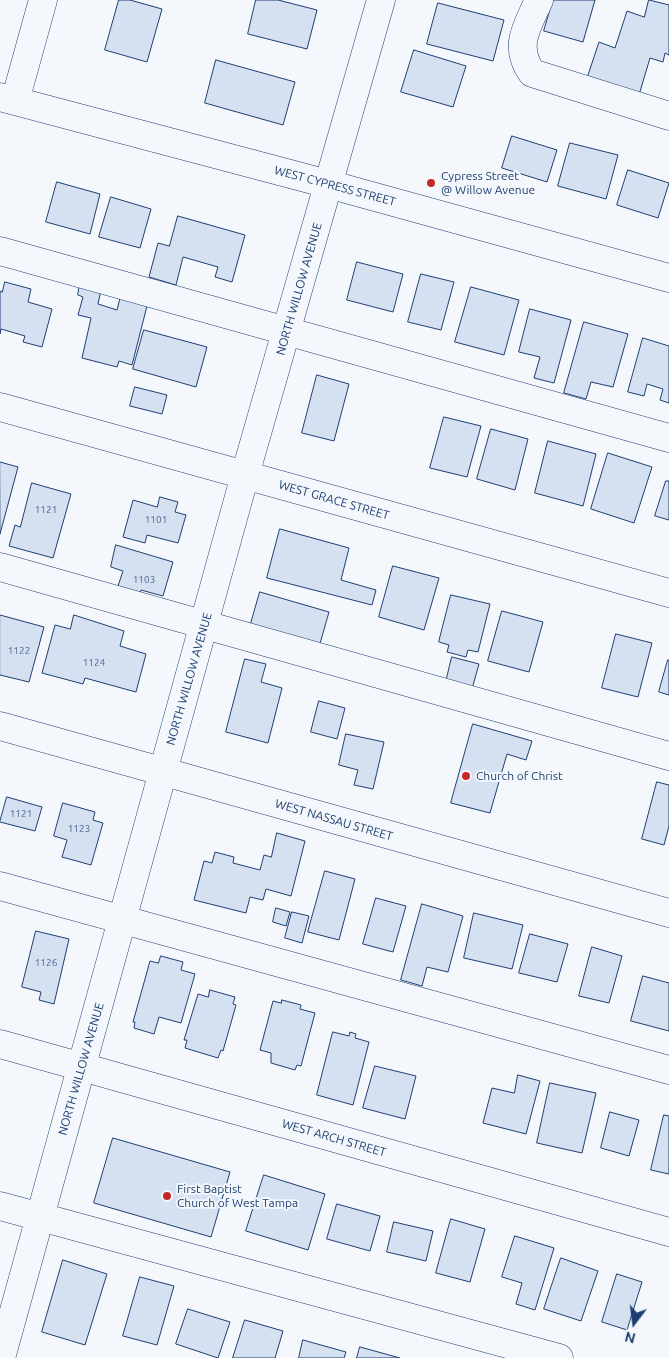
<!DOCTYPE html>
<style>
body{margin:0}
#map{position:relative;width:669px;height:1358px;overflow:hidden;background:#f4f7fb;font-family:Ubuntu,sans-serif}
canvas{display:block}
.north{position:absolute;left:609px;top:1298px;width:50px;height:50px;-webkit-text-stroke:4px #f4f7fb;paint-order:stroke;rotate:195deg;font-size:14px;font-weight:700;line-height:20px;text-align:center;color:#1d3f73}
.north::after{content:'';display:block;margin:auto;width:18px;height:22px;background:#1d3f73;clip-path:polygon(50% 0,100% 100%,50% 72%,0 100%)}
</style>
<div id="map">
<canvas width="669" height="1358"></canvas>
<div class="north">N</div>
</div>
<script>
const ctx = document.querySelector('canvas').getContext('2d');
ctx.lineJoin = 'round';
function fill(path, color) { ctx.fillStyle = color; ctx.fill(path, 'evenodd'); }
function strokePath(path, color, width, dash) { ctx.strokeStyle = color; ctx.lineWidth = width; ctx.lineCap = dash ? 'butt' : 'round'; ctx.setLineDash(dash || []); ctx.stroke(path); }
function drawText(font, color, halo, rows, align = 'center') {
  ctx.font = font + ' Ubuntu,sans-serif'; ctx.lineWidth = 4; ctx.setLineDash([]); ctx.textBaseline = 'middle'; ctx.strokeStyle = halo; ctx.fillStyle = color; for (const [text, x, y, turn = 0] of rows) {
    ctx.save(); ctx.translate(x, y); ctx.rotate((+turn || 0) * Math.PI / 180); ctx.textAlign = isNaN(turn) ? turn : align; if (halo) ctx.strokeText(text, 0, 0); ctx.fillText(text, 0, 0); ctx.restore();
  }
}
const building = new Path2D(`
 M119,0h11l32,9 -15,53 -42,-12z
 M256,0h22l39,10 -10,39 -59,-15z
 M553,0h42l-12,42 -39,-11z
 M649,0l20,5v50l-4,-2 -2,9 -13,-4 -11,37 -52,-17 12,-36 16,6 12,-37 17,6z
 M438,3l66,17 -11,41 -66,-17z
 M414,50l52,16 -13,41 -52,-15z
 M216,60l79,22 -12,43 -78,-22z
 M512,136l45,14 -10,32 -45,-14z
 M570,143l48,12 -12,44 -48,-13z
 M628,170l41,13 -11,35 -41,-13z
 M57,182l43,12 -10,40 -44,-12z
 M111,197l40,12 -11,39 -41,-11z
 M178,216l67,19 -13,47 -17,-5 3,-10 -35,-10 -7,28 -27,-8 9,-34 11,3z
 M357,262l46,12 -10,38 -46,-12z
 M421,274l33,8 -13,48 -33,-8z
 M5,282l26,7 -3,13 24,7 -10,38 -19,-5 2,-6 -24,-7 -1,5v-43l2,1z
 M80,284l21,6 -3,14 19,6 3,-12 27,8 -15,59 -13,-4 -2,6 -35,-9 9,-40 -13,-3 5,-18 -5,-2z
 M471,287l48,13 -15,55 -49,-13z
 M530,309l41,11 -17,63 -20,-5 6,-21 -21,-5z
 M584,322l44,12 -15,53 -22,-5 -5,17 -22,-6z
 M144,330l63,17 -11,40 -63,-18z
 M643,338l26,8v57l-9,-3 3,-11 -16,-5 -3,12 -16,-4z
 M317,375l32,9 -15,57 -32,-8z
 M135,387l32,8 -5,19 -32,-8z
 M444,417l37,9 -14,51 -37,-9z
 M491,429l37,10 -13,51 -38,-11z
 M548,441l48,13 -13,52 -48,-13z
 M608,453l44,14 -18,56 -43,-14z
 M0,462l18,5 -18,67z
 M666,481h3v39l-14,-4z
 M32,483l39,11 -18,64 -44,-12 6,-21 5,2z
 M160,497l18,5 -3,10 11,3 -8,28 -31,-8 -2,8 -22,-6 10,-37 24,7z
 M280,529l69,19 -8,32 35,10 -4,15 -105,-27z
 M116,545l57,17 -10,34 -22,-6 -2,8 -23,-6 7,-21 -12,-4z
 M393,566l46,12 -15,52 -45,-13z
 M260,592l69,20 -10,35 -69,-20z
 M451,595l39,9 -12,48 -10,-2 -2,7 -19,-5 2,-7 -10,-3z
 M502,611l41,11 -14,50 -41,-11z
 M0,615l44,12 -15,55 -29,-7z
 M74,615l50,16 -4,15 26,8 -10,38 -51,-14 -2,6 -41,-11 13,-48 15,4z
 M616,634l36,9 -14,54 -36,-9z
 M452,657l27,7 -7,25 -26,-7z
 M245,659l21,5 -5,18 21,6 -14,55 -42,-11z
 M668,660h1v35l-10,-3z
 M319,701l26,7 -8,31 -26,-7z
 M473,724l59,17 -6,19 -19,-6 -17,59 -39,-10z
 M346,734l38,8 -11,47 -19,-4 4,-15 -19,-5z
 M657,782l12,3v41l-5,19 -22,-6z
 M7,797l35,10 -7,24 -35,-9z
 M63,803l32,9 -2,8 10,3 -12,42 -29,-8 5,-17 -13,-4z
 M277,833l28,8 -14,55 -25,-7 -3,11 -13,-3 -4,16 -52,-13 10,-39 8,2 3,-11 19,5 -1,6 27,7 4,-15 7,2z
 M325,871l30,8 -16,61 -31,-8z
 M376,898l30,8 -13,46 -30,-8z
 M422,904l41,12 -15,56 -21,-5 -5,19 -21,-6z
 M276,908l14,4 -4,14 -13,-4z
 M292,912l17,4 -7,27 -17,-5z
 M474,913l49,12 -11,44 -48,-11z
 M36,931l33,8 -15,65 -15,-4 2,-8 -19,-5z
 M530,934l38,10 -11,38 -38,-9z
 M592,947l30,9 -13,47 -30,-7z
 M161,956l22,6 -2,8 14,4 -14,49 -22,-6 -5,17 -20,-6 1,-6h-2l17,-61 8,2z
 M643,976l26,7v48l-38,-10z
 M210,990l25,7 -2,7 3,1 -13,46 -2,-1 -3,8 -33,-10 2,-8h-3l14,-46 10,3z
 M282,1000l19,5 -1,4 15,4 -14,53 -4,-1 -2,5 -24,-7v-10l-11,-3 13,-49 8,2z
 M333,1032l16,4 1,-4 6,2 -1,4 14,4 -16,63 -36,-10z
 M375,1066l41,10 -11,43 -42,-11z
 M518,1075l22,6 -14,53 -43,-11 9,-35 22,5z
 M550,1083l46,10 -14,60 -45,-10z
 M610,1112l29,8 -10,36 -28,-8z
 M664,1115l5,1v58l-18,-4z
 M113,1138l117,34 -19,65 -117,-34z
 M264,1175l61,19 -17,56 -62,-19z
 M337,1204l43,12 -10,35 -43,-12z
 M451,1219l34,10 -15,53 -34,-9z
 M394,1222l39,9 -7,30 -39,-9z
 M515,1236l39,12 -19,62 -19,-6 6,-21 -20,-6z
 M561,1258l37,13 -17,50 -37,-12z
 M63,1260l44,14 -22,71 -43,-13z
 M617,1274l25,8 -15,48 -25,-8z
 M140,1277l34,9 -17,59 -34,-9z
 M188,1309l42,13 -12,36 -42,-14z
 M245,1320l38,11 -8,27h-42z
 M303,1340l43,12 -2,6h-45z
 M360,1347l40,11h-43z`);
fill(building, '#d5e0f0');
strokePath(building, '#1d3f73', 1);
const minor = new Path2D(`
 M539,0c-12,27 -26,46 -7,73l137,43
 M0,97l328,87 341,94
 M15,101l28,-101
 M0,251l669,187
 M0,407l669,186
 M0,567l669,189
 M0,726l669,187
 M0,886l669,184
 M0,1044l669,188
 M0,1206l559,152
 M1,1358l244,-883 136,-475`);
strokePath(minor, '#1d3f73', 29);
strokePath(minor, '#f4f7fb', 28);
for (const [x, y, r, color] of [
 [431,183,5,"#c62828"],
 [466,776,5,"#c62828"],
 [167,1196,5,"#c62828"]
]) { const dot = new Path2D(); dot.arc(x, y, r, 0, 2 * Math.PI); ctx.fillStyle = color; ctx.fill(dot); strokePath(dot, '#f4f7fb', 2); }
drawText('10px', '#4b6792', null, [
 ["1121",46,510],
 ["1101",156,520],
 ["1103",144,580],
 ["1122",19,651],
 ["1124",94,663],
 ["1121",21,814],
 ["1123",79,829],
 ["1126",46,963]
]);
drawText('12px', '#1d3f73', '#f4f7fb', [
 ["Cypress Street",441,176],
 ["@ Willow Avenue",441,190],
 ["Church of Christ",476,776],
 ["First Baptist",177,1189],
 ["Church of West Tampa",177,1203]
], 'left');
drawText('12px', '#1d3f73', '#f4f7fb', [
 ["WEST CYPRESS STREET",335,186,15],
 ["NORTH WILLOW AVENUE",299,289,-74],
 ["WEST GRACE STREET",334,500,16],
 ["NORTH WILLOW AVENUE",189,679,-74],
 ["WEST NASSAU STREET",334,820,16],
 ["NORTH WILLOW AVENUE",81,1069,-74],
 ["WEST ARCH STREET",334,1138,16]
]);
</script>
